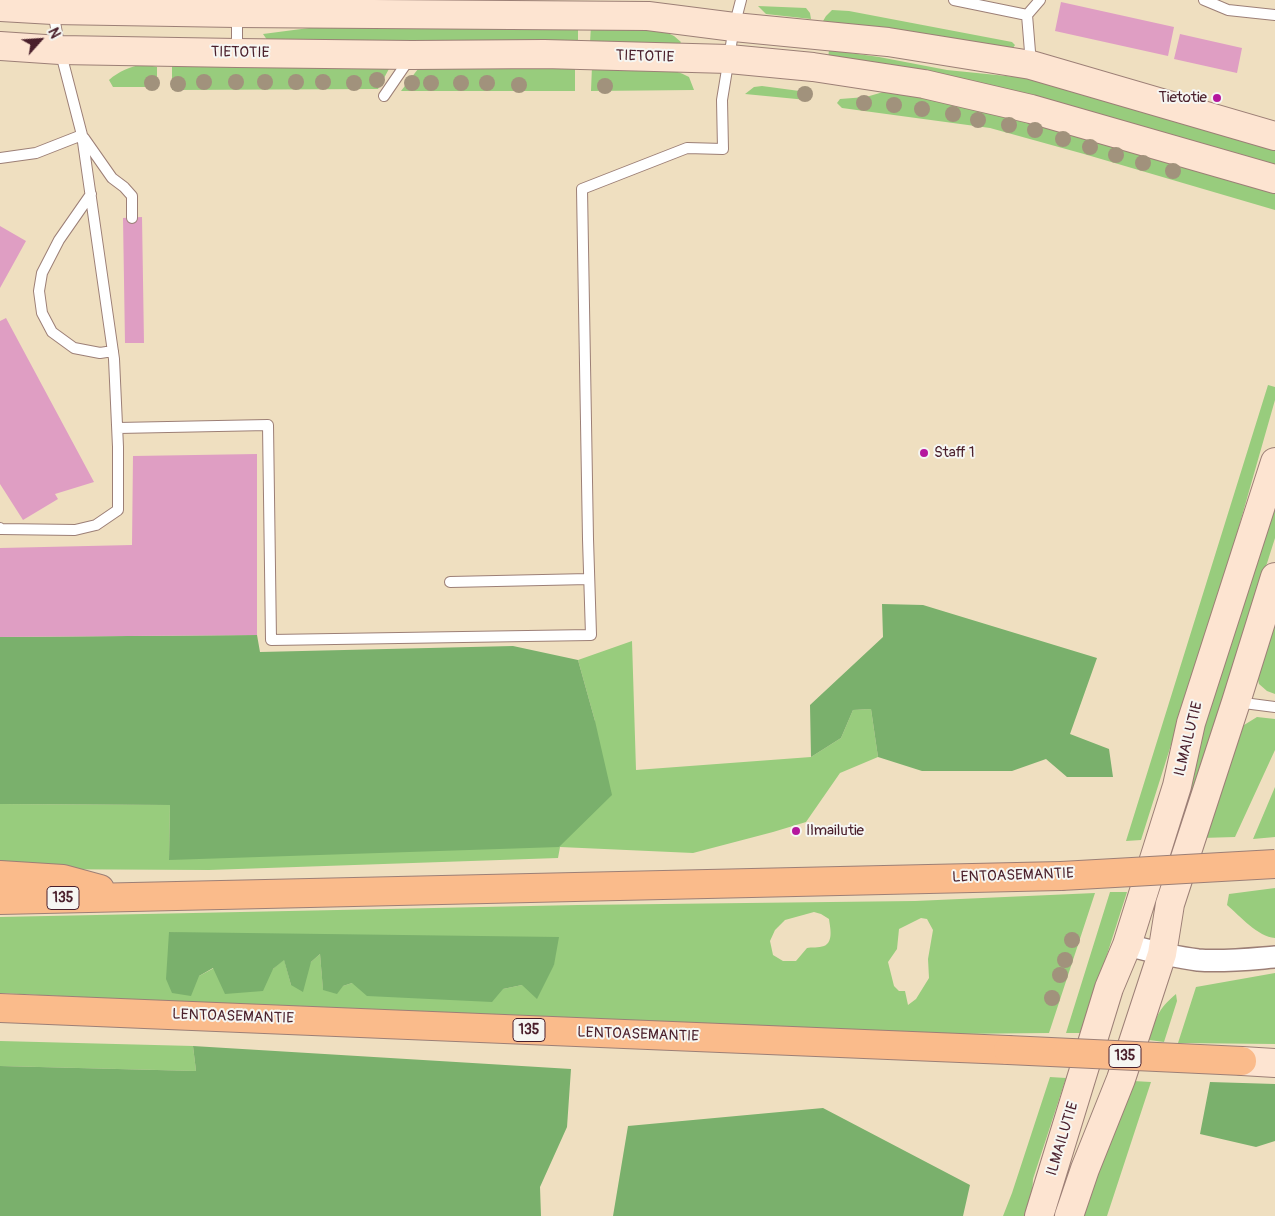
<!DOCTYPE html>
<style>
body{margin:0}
#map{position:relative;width:1275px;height:1216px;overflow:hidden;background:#efdfc0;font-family:Pangolin,sans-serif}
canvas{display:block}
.north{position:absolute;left:15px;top:15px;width:50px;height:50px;-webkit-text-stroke:4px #f6f6f2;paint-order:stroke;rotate:64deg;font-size:14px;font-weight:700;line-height:20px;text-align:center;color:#4a1f2b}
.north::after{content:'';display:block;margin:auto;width:18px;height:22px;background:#4a1f2b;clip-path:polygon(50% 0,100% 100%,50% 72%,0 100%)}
</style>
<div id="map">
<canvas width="1275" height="1216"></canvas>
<div class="north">N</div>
</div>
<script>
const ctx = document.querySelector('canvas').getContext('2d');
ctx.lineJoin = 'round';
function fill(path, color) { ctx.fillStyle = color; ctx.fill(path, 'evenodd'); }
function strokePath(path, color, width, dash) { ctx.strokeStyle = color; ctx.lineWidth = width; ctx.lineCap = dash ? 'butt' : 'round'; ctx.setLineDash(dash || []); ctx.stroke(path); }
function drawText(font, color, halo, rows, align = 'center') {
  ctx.font = font + ' Pangolin,sans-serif'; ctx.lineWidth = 4; ctx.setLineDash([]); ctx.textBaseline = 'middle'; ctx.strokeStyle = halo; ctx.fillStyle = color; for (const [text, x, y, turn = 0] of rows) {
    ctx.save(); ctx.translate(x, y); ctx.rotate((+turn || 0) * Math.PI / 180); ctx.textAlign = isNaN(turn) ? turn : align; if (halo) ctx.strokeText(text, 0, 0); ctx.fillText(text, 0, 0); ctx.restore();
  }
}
fill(new Path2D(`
 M758,6l48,2 4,5 1,6 -45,-5z
 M832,10l17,1 163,31 3,3 -4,6 -89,-17 -99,-13 3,-5z
 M332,25h246v19h-308l-7,-10z
 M591,25l69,4 14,7 7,6 -2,3 -89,-2z
 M829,50l50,7 68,13 89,9 239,67v21l-447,-108z
 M143,64l14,3v20h-44l-4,-7c10,-9 21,-13 34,-16z
 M172,65l218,2 -12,22 -206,1z
 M575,66v25h-174l17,-22z
 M592,66c30,1 71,-4 97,11l5,13 -103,1z
 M762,86l45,6v8l-62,-6 9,-7z
 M890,90l55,10 278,73 52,20v17l-191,-56 -94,-26 -148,-20 -5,-5 3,-4 26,-2z
 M1268,385l7,2v13l-45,158 -89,282 -15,1z
 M1275,490v48l-80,253 -8,-2 12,-60z
 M1275,611v83l-8,-3 -8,-7 -3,-13z
 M632,641l4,129 175,-13 30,-19 12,-28 18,-1 7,48 -38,16 -34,49 -33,10 -80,21 -133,-6 -2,11 -349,12 -197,-1 -12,-2v-63l170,1 -1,55 426,-139 -17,-61z
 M1257,717l18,2v31l-40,87 -34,1 35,-108z
 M1275,787v50l-22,2z
 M1275,888v50c-17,-1 -35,-22 -48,-33l2,-11z
 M1110,892h17l-45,141h-16z
 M1095,893l-46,140 -101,1 -670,-27 -278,-14v-76l578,-12 337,-4zM814,912l7,2 8,5c1,8 5,23 -5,27 -5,2 -13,1 -17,2l-11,13h-13l-10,-6 -3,-14 5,-11 10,-10zM921,918l6,1 6,11 -5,29 1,19 -13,21 -8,6 -3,-14h-6l-5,-5 -6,-24 9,-13 2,-20zM169,932l385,33 -32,20 -19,4 -151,-6 -9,3 -20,3 -3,-35 -9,8 -20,23 -7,-26 -11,10 -59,-1 -15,8z
 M1275,973v71l-97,-1 18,-56z
 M1176,994l1,7 -13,41 -15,-2c6,-21 9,-31 27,-46z
 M0,1041l193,5 3,25 -196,-5z
 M1050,1077l16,1 -33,101 -1,15 -8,22h-21l9,-23z
 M1133,1081l18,1 -44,134h-25z`), '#98cc7d');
fill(new Path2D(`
 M882,604l41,1 174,53 -27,76 39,15 4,28h-46l-21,-18 -34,12h-90l-44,-14 -7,-48 -18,1 -12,28 -30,19 -1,-52 73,-68z
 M257,635l3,17 253,-6 65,14 17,61 17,74 -53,52 -390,13 1,-55 -170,-1v-167z
 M169,932l390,5 -5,28 -17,34 -15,-14 -19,4 -11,13 -125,-6 -15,-13 -9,3 -6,8 -14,-4 -3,-36 -9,8 -8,30 -12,-7 -7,-25 -11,9 -10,22 -38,3 -12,-26 -14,8 -8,20 -19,-3 -6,-14z
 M193,1046l378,23 -4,58 -27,60 1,29h-541v-150l196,5z
 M1210,1082l65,2v57l-19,6 -56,-13z
 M823,1108l147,77 -7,31h-350l15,-90z`), '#7ab06c');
fill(new Path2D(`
 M1061,2l113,25 -6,29 -113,-25z
 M1180,34l62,14 -5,25 -63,-14z
 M142,217l2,126h-19l-2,-125z
 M0,226l26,15 -26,47z
 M6,318l88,164 -39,12 3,5 -35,21 -23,-36v-163z
 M257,454v181l-257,2v-89l132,-3 1,-89z`), '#df9ec3');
const service = new Path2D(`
 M954,0l73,15 4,49
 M1204,0l24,10 47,5
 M237,13v38
 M1027,15l13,-15
 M384,96l26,-38
 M84,138l28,40 12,9 8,9v22
 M0,158l36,-5 46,-18
 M91,194l-32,46 -17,33 -3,18 3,22 10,19 22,16 26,5 13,-2
 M118,428l150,-3 3,215 320,-5 -3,-96 -6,-350 105,-41 36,1 -1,-49 12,-73 7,-27
 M0,528l1,1 74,1 21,-5 22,-15v-63l-4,-88 -32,-224 -22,-85 -7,-39
 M450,582l139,-3
 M1236,702l39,5`);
const minor = new Path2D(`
 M1127,945c23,6 47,12 71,15 25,2 52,-1 77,-3`);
const secondary = new Path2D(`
 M0,7l53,3 184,3 411,3 86,11 154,15 143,23 244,71
 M0,46l60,4 177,3 175,2 132,-1 185,5 84,8 111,17 107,25 244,70
 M1242,1061l33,2
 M1039,1216l70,-228 18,-43 50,-159 14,-63 84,-261
 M1069,1216l16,-47 36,-90 41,-125 8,-50 66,-202 39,-125`);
const trunk = new Path2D(`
 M0,875l63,4 37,10
 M0,900l1061,-24
 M0,1008l1008,42`);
strokePath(service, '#9c7f76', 12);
strokePath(minor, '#9c7f76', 24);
strokePath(secondary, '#9c7f76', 30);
strokePath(trunk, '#9c7f76', 30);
strokePath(service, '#fff', 10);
strokePath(minor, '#fff', 21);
strokePath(secondary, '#fde4d1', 28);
strokePath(trunk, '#fabb8b', 28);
const trunkBridge = new Path2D(`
 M1061,876l214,-12
 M1008,1050l234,11`);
strokePath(trunkBridge, '#9c7f76', 30, []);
strokePath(trunkBridge, '#fabb8b', 28);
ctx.fillStyle = '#a1927c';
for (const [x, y] of [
 [377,80],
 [204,82],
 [236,82],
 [265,82],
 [296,82],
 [323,82],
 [152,83],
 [354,83],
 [412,83],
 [431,83],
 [461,83],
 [487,83],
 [178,84],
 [519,85],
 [605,86],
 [805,94],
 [864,103],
 [894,105],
 [922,109],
 [953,114],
 [978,120],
 [1009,125],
 [1035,130],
 [1063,139],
 [1090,147],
 [1116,155],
 [1143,163],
 [1173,171],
 [1072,940],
 [1065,960],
 [1060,975],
 [1052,998]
]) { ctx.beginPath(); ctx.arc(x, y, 8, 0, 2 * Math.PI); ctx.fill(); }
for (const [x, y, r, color] of [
 [1217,98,5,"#b5179e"],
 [924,453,5,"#b5179e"],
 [796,831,5,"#b5179e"]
]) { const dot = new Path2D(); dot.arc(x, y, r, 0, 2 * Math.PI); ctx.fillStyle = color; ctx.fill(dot); strokePath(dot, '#f6f6f2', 2); }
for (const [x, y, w] of [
 [63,898,32],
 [529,1030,32],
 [1125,1056,32]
]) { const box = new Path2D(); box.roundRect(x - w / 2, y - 11.5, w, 23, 4); ctx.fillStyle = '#f6f6f2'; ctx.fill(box); strokePath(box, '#4a1f2b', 1); }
drawText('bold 14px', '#4a1f2b', null, [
 ["135",63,898],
 ["135",529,1030],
 ["135",1125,1056]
]);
drawText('15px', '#4a1f2b', '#f6f6f2', [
 ["TIETOTIE",240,53,1],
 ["TIETOTIE",645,57,2],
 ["ILMAILUTIE",1189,739,-76],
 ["LENTOASEMANTIE",1013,876,-2],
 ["LENTOASEMANTIE",233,1017,2],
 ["LENTOASEMANTIE",638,1035,2],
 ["ILMAILUTIE",1063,1139,-73]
]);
drawText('15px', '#4a1f2b', '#f6f6f2', [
 ["Tietotie",1207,98,"right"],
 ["Staff 1",934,453],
 ["Ilmailutie",806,831]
], 'left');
</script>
